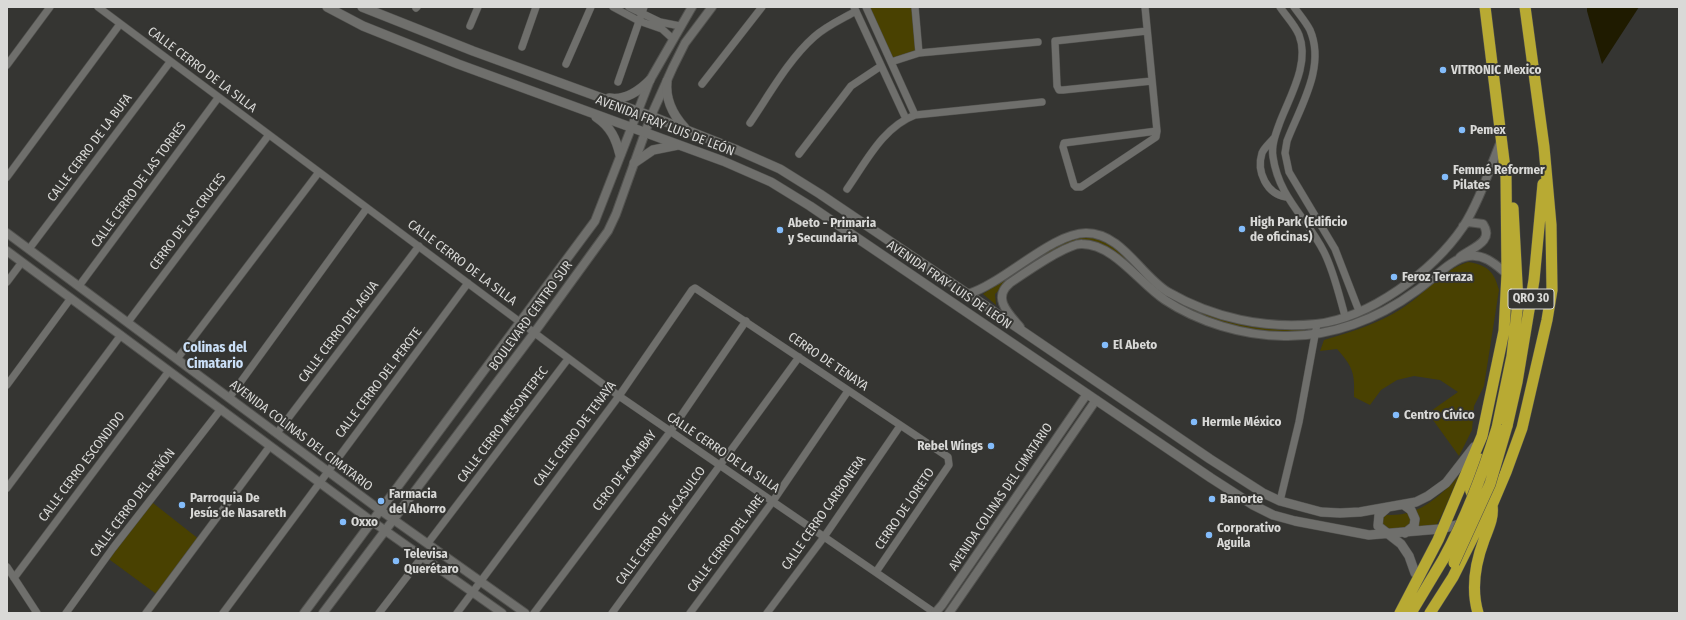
<!DOCTYPE html>
<meta charset="utf-8">
<style>
body{margin:0}
#map{position:relative;width:1686px;height:620px;overflow:hidden;background:#353532;font-family:"Fira Sans Condensed",sans-serif}
canvas{display:block}
.frame{position:absolute;inset:0;border:8px solid #d9d9d7;pointer-events:none}
</style>
<div id="map">
<canvas width="1686" height="620"></canvas>
<div class="frame"></div>
</div>
<script>
const ctx = document.querySelector('canvas').getContext('2d');
ctx.lineJoin = 'round';
function fill(path, color) { ctx.fillStyle = color; ctx.fill(path, 'evenodd'); }
function strokePath(path, color, width, dash) { ctx.strokeStyle = color; ctx.lineWidth = width; ctx.lineCap = dash ? 'butt' : 'round'; ctx.setLineDash(dash || []); ctx.stroke(path); }
function drawText(font, color, halo, rows, align = 'center') {
  ctx.font = font + ' "Fira Sans Condensed",sans-serif'; ctx.lineWidth = 4; ctx.setLineDash([]); ctx.textBaseline = 'middle'; ctx.strokeStyle = halo; ctx.fillStyle = color; for (const [text, x, y, turn = 0] of rows) {
    ctx.save(); ctx.translate(x, y); ctx.rotate((+turn || 0) * Math.PI / 180); ctx.textAlign = isNaN(turn) ? turn : align; if (halo) ctx.strokeText(text, 0, 0); ctx.fillText(text, 0, 0); ctx.restore();
  }
}
fill(new Path2D(`
 M866,7h48l5,46 -28,9z
 M1079,236l18,1 14,7 37,36 57,33 28,10 20,4 31,3h21v2l-19,2 -53,-7 -28,-10 -39,-18 -58,-48 -29,-9 -70,39 -14,13 1,11 -13,-11 78,-54z
 M1468,262c19,3 26,9 31,28l-15,96 -10,20 -2,24 -13,26 -31,-43 30,-21 -18,-12 -26,-4 -17,4 -16,10 -11,15 -16,-8c1,-24 -1,-30 -17,-48l-17,2 4,-11c26,-8 54,-16 77,-31 23,-14 41,-39 67,-47z
 M1466,468l-30,58 -49,7 -8,-11 6,-7c7,0 15,0 22,-2 24,-6 43,-27 59,-45z
 M152,498l1,5 47,37 -41,56 -53,-39z`), '#494101');
fill(new Path2D(`
 M1587,7h52l-37,57 -15,-53z`), '#1f1b00');
const minor = new Path2D(`
 M98,7l521,389 316,217
 M613,7l26,14 23,8 11,10
 M629,7l31,15 20,4
 M854,7l52,112
 M866,7l49,108
 M915,7l4,46
 M1145,7l12,124 -1,6 -75,50h-5l-2,-2 -11,-38 1,-4 93,-12
 M1280,7c6,9 15,18 19,28 11,28 -9,61 -19,87 -4,11 -9,23 -7,35 6,41 34,61 51,95 10,20 15,43 21,64
 M1294,7c5,7 12,15 16,23 16,37 -10,77 -23,111l-2,12 4,19 46,77 24,62
 M416,8l1,-1
 M470,26l8,-19
 M1147,31l-92,10 2,45 2,4h4l89,-9
 M522,47l14,-40
 M891,62l28,-9 119,-11
 M566,64l25,-57
 M7,65l43,-58
 M618,82l26,-75
 M702,84l60,-77
 M750,123c19,-28 39,-64 64,-86 12,-11 28,-18 42,-26
 M1274,138c-4,5 -10,10 -12,15 -6,19 5,41 24,44
 M799,154l52,-68 30,-20
 M7,177l113,-153
 M847,189c19,-27 36,-62 68,-74l127,-13
 M29,249l141,-187
 M7,282l15,-20
 M79,286l139,-188
 M128,322l140,-186
 M177,359l142,-187
 M7,385l64,-87
 M229,398l138,-190
 M277,433l142,-187
 M7,488l114,-153
 M1280,501l19,-79 18,-98
 M428,543l140,-184
 M7,567l30,46
 M14,578l155,-207
 M66,613l47,-65 108,-139
 M146,613l124,-167
 M223,613l245,-330
 M379,613l43,-56
 M457,613l162,-217 73,-106 3,-2 253,169 1,8 -73,107
 M534,613l136,-181 76,-111
 M612,613l187,-256
 M690,613l83,-112 75,-110
 M767,613l57,-76 76,-111`);
const tertiary = new Path2D(`
 M7,233l373,277 145,103
 M7,251l359,266 136,96
 M1460,257c11,-9 35,-15 23,-33l-15,-2 -5,4
 M968,294c36,-11 84,-61 118,-61 36,0 54,42 82,59 45,26 97,37 148,32 54,-6 117,-53 147,-97 17,-27 26,-57 38,-86
 M1020,327c-10,-12 -29,-29 -10,-44 13,-9 58,-40 72,-39 32,0 58,40 83,56 33,22 79,36 119,36 47,1 94,-17 132,-45 16,-10 35,-33 53,-35 16,-2 27,9 38,18
 M304,613l291,-392 55,-141 42,-73
 M323,613l211,-280 74,-102 8,-17 35,-98 22,-49 12,-24 27,-36
 M935,613l7,-8 145,-211
 M949,613l147,-213`);
const secondary = new Path2D(`
 M327,7l36,19 95,38 265,97 48,21 39,24 401,272 42,27 20,10 22,6 74,14 71,-6 25,-6
 M362,7l111,44 178,65 86,34 43,19 40,25 148,100 242,165 53,34 17,8 41,11 19,1 20,-1 56,-10 12,-6 18,-13 28,-36
 M667,81c-2,19 6,34 18,47
 M609,98c16,3 30,-7 41,-18
 M596,117c15,10 20,22 24,38
 M634,163l19,-13 25,-5
 M1404,505l7,5 4,9 -1,7 -9,7
 M1387,508l-8,7 -1,11 23,18 8,12 6,17`);
const trunk = new Path2D(`
 M1507,426l10,-44 17,-102 9,-96
 M1497,428l15,-72 6,-54 -5,-94
 M1479,497c-18,-2 -3,-28 1,-38
 M1400,613l38,-73 44,-104 22,-105 3,-57 -1,-97 -21,-170
 M1411,613l33,-55
 M1430,613l23,-36 29,-58 10,-14 14,-33 16,-44 25,-108 5,-30 -1,-65 -7,-78 -19,-140
 M1478,613c-7,-24 -3,-49 6,-73 4,-11 10,-22 8,-35`);
strokePath(minor, '#52524f', 8);
strokePath(tertiary, '#52524f', 10);
strokePath(secondary, '#52524f', 10);
strokePath(trunk, '#52524f', 12);
strokePath(minor, '#6f6f6c', 7);
strokePath(tertiary, '#6f6f6c', 8);
strokePath(secondary, '#6f6f6c', 9);
strokePath(trunk, '#b8aa33', 11);
const trunkBridge = new Path2D(`
 M1444,558c23,-42 39,-85 53,-130
 M1454,563l36,-79 17,-58`);
strokePath(trunkBridge, '#52524f', 12, []);
strokePath(trunkBridge, '#b8aa33', 11);
for (const [x, y, r, color] of [
 [1443,70,4,"#83bcfb"],
 [1462,130,4,"#83bcfb"],
 [1445,177,4,"#83bcfb"],
 [1242,229,4,"#83bcfb"],
 [780,230,4,"#83bcfb"],
 [1394,277,4,"#83bcfb"],
 [1105,345,4,"#83bcfb"],
 [1396,415,4,"#83bcfb"],
 [1194,422,4,"#83bcfb"],
 [991,446,4,"#83bcfb"],
 [1212,499,4,"#83bcfb"],
 [381,501,4,"#83bcfb"],
 [182,505,4,"#83bcfb"],
 [343,522,4,"#83bcfb"],
 [1209,535,4,"#83bcfb"],
 [396,561,4,"#83bcfb"]
]) { const dot = new Path2D(); dot.arc(x, y, r, 0, 2 * Math.PI); ctx.fillStyle = color; ctx.fill(dot); strokePath(dot, '#353532', 1.5); }
for (const [x, y, w] of [
 [1531,299,46]
]) { const box = new Path2D(); box.roundRect(x - w / 2, y - 10, w, 20, 3); ctx.fillStyle = '#353532'; ctx.fill(box); strokePath(box, '#d9d9d7', 1); }
drawText('bold 12px', '#d9d9d7', null, [
 ["QRO 30",1531,299]
]);
drawText('13px', '#d9d9d7', '#353532', [
 ["CALLE CERRO DE LA SILLA",202,70,37],
 ["AVENIDA FRAY LUIS DE LEÓN",665,126,21],
 ["CALLE CERRO DE LA BUFA",90,148,-53],
 ["CALLE CERRO DE LAS TORRES",139,185,-54],
 ["CERRO DE LAS CRUCES",188,222,-53],
 ["CALLE CERRO DE LA SILLA",462,263,37],
 ["AVENIDA FRAY LUIS DE LEÓN",949,285,34],
 ["BOULEVARD CENTRO SUR",531,316,-54],
 ["CALLE CERRO DEL AGUA",339,332,-53],
 ["CERRO DE TENAYA",828,362,34],
 ["CALLE CERRO DEL PEROTE",379,383,-53],
 ["CALLE CERRO MESONTEPEC",503,425,-53],
 ["CALLE CERRO DE TENAYA",575,434,-53],
 ["AVENIDA COLINAS DEL CIMATARIO",301,436,37],
 ["CALLE CERRO DE LA SILLA",723,453,34],
 ["CALLE CERRO ESCONDIDO",82,467,-53],
 ["CERO DE ACAMBAY",625,471,-53],
 ["AVENIDA COLINAS DEL CIMATARIO",1001,497,-56],
 ["CALLE CERRO DEL PEÑÓN",133,503,-53],
 ["CERRO DE LORETO",905,509,-56],
 ["CALLE CERRO CARBONERA",824,513,-55],
 ["CALLE CERRO DE ACASULCO",661,526,-54],
 ["CALLE CERRO DEL AIRE",726,544,-53]
]);
drawText('bold 13px', '#d9d9d7', '#353532', [
 ["VITRONIC Mexico",1451,70],
 ["Pemex",1470,130],
 ["Femmé Reformer",1453,170],
 ["Pilates",1453,185],
 ["High Park (Edificio",1250,222],
 ["de oficinas)",1250,237],
 ["Abeto - Primaria",788,223],
 ["y Secundaria",788,238],
 ["Feroz Terraza",1402,277],
 ["El Abeto",1113,345],
 ["Centro Cívico",1404,415],
 ["Hermle México",1202,422],
 ["Rebel Wings",983,446,"right"],
 ["Farmacia",389,494],
 ["del Ahorro",389,509],
 ["Parroquia De",190,498],
 ["Jesús de Nasareth",190,513],
 ["Banorte",1220,499],
 ["Oxxo",351,522],
 ["Corporativo",1217,528],
 ["Aguila",1217,543],
 ["Televisa",404,554],
 ["Querétaro",404,569]
], 'left');
drawText('bold 14px', '#cbe0f8', '#353532', [
 ["Colinas del",215,348],
 ["Cimatario",215,364]
]);
</script>
